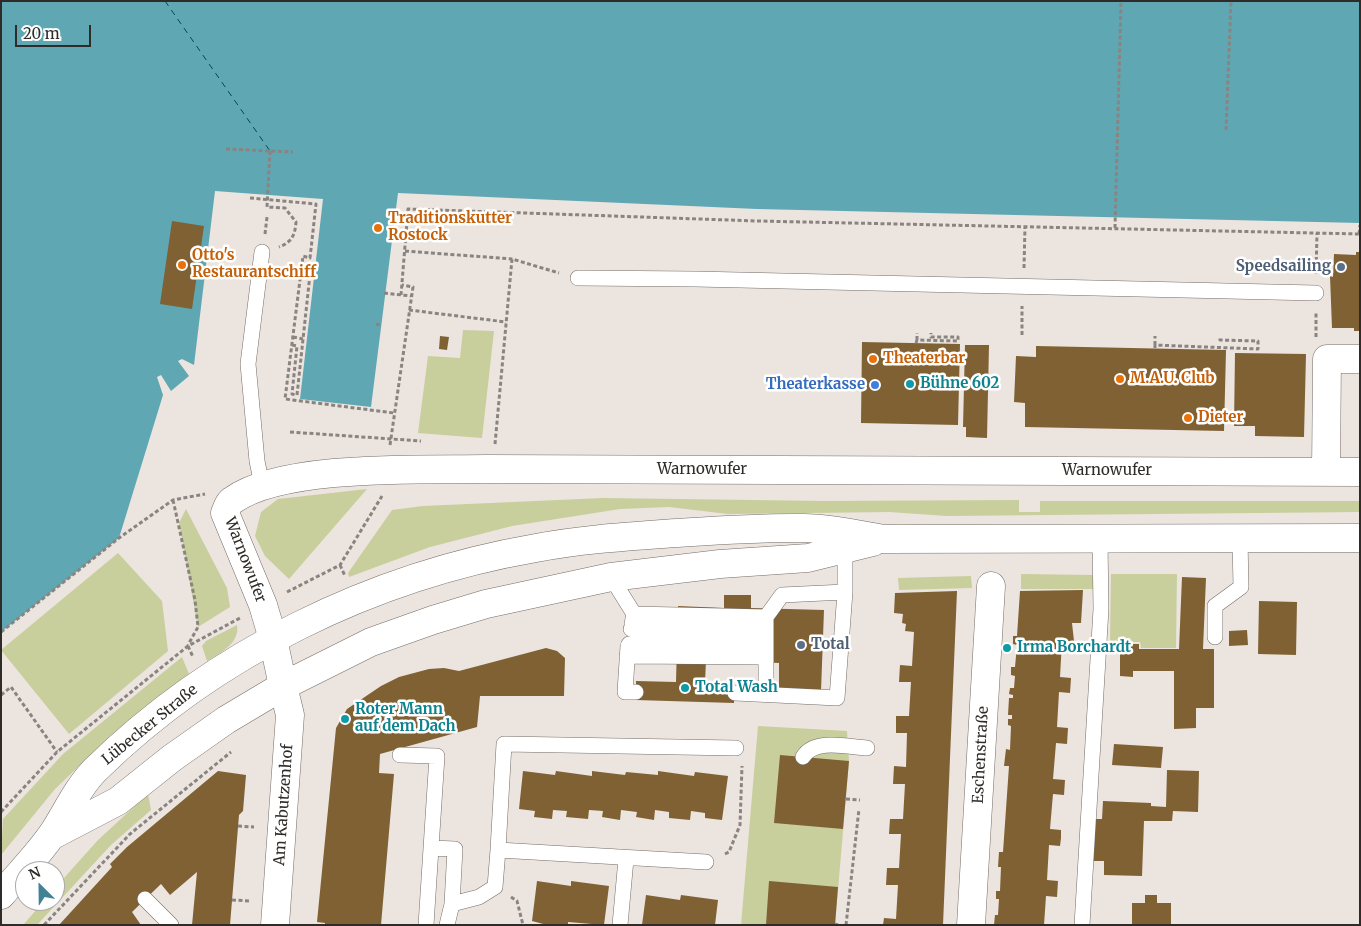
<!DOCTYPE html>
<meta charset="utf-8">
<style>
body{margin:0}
#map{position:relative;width:1361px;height:926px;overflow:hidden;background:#ece4de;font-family:Merriweather,serif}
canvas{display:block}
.frame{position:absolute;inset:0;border:2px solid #2e2b28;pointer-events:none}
.north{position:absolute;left:15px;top:861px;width:50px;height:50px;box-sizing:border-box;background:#fff;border:1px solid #abaaa9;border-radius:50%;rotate:337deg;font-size:14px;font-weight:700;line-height:20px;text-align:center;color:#2e2b28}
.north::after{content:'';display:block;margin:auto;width:18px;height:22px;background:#418394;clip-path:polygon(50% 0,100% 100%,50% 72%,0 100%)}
.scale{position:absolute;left:15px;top:25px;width:76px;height:22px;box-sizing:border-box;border:2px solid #2e2b28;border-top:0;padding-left:6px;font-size:15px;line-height:18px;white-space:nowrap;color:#2e2b28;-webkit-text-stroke:4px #fff;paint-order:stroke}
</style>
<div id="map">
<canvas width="1361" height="926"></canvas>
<div class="frame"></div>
<div class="north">N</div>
<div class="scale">20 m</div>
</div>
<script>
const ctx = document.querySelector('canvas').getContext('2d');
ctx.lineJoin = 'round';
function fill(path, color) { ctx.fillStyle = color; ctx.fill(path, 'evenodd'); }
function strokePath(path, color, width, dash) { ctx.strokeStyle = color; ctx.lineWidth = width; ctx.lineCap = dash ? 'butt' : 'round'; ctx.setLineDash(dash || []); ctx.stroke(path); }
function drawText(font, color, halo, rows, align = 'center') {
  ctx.font = font + ' Merriweather,serif'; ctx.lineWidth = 5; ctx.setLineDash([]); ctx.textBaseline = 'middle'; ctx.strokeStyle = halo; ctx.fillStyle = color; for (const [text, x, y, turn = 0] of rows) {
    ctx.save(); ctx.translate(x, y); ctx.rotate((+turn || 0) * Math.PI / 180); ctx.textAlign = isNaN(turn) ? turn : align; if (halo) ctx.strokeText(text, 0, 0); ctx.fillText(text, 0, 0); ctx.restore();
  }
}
fill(new Path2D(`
 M463,330l31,1 -12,107 -64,-5 10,-77 32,2z
 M367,489l-78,90 -24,-23 -10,-20 6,-24 17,-13z
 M603,498l222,3 194,-1v12h21v-11h320v11l-413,4 -58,-4 -161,2 -59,-7 -49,2 -108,17 -82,21 -81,30 -1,-4 44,-63 31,-4z
 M186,509l41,79 3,19 -32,20 -19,-104z
 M118,553l44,48 6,50 -99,83 -68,-84z
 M1021,574l72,1v14h-72z
 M1111,574h66l-1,74h-35l-1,-6h-30z
 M971,576l1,12 -73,2 -1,-12z
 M237,625c3,18 -16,28 -30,36l-5,-15 4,-5z
 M182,657l7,17 -92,75 -42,40 -54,66 2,-36 60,-65z
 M758,726l89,5 2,30 -14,164h-94z
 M148,794l3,16 -40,35 -74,80h-14l21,-24h11v-13l43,-48z`), '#c9ce9d');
fill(new Path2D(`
 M1,1h1359v222l-603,-14 -359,-16 -27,214 -71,-8 23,-200 -108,-8 -21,174 -12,-6 -4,2 11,15 -18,15 -10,-16 -4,2 6,18 -44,143 -118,94z`), '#60a7b4');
strokePath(new Path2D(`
 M165,1l105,150`), '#044851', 1, [6, 5]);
fill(new Path2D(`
 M172,221l32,5 -12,83 -32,-5z
 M1356,252h4v79h-6v-3h-22l-2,-52 3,1 1,-23 22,1z
 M440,336l9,1 -2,13 -8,-1z
 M862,342l98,2 -2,81 -97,-2z
 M965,345h24l-2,93 -21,-1v-10h-3z
 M1036,346l190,4 -2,81 -199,-4v-24l-11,-1 2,-46 20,1z
 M1235,353l71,1 -2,83 -49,-1v-10h-21z
 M1182,577l24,1 -3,71h11v59h-18v20l-22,1v-58h-41v6l-13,-1v-32h19v5h40z
 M1083,590l-2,33h-9l2,18h-12l-2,36 11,1 -1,15 -11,-1 -2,35 11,1 -1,16 -11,-1 -3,36 12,1 -1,15 -11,-1 -3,35 11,1v8l-1,8 -11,-1 -2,35 11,1 -1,16 -11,-1 -2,29h-50l1,-10h3l1,-16h-3v-8h4l1,-24h-3l1,-15h4l6,-86h-5l2,-17 4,1 1,-24 -3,-1v-6h4v-4h-4l1,-17h4v-3l-4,-1 1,-6h4l1,-12 -4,-1v-8h4l2,-22 -4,-1v-8h4l3,-45z
 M957,591l-14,334h-60l1,-7 12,1 2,-34h-12l1,-17h12l2,-34h-12l1,-15h13l2,-35h-12l1,-18 12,1 1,-34h-11v-17h13l2,-34h-12l1,-17 12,1 2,-34 -9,-1 1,-7 -4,-1 1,-9 -9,-1 1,-20z
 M724,595h27v13l73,2 -3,81 -42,-2v-26l-73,-3 -1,23 30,1 -1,19 -98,-3v-19l40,1 2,-76 46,2z
 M1259,601l38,1 -1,53 -38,-1z
 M1247,630l1,15 -19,1v-15z
 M546,648l11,3 8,7 -1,38h-84l-3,31 -97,27 -1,19 15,1 -13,151h-56v-2l-8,-1 19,-194 11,-19 34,-23 18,-9 30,-8 15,-1 15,3z
 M1114,744l49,3 -2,21 -49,-3z
 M780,755l69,6 -6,68 -69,-6z
 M1167,770l32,1 -1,41 -25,-1 -1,10h-28l-2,55 -38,-1v-14h-17l2,-42h13l1,-18 48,2v3l15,1z
 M218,771l28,4 -3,36 -4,4 -9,110h-38l5,-53 -27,23 -9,-11 -29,28 9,13h-82l53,-58 -2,-3 17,-17z
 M523,771l32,4 1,-4 36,5v-5l33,4 1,-3 32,3v-4l36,5 1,-4 33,4 -6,44 -17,-2v-5l-14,-2 -1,9 -21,-2v-6l-14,-2 -1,10 -18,-3 1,-5 -16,-2 -1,10 -18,-3 1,-6 -14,-1 -1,9 -22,-2 1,-6 -14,-1 -1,9 -18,-2 1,-6 -16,-2z
 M537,881l34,5v-5l38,5 -5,39 -36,-3v3h-21l-15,-4z
 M769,881l69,6 -3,38h-69z
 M646,895l34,5 1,-5 37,5 -3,25h-73z
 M1145,895h12v8h14v22h-39v-22h13z`), '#7f6134');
const lane = new Path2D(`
 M578,278l117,1 621,14
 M262,485l-5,-24 -9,-97 14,-112
 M611,577l23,37 -2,10
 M634,614l132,3
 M631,629l135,1
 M1215,637v-31l26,-19 -1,-48
 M629,644l137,1
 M628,646l-3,46h11
 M627,656l139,1
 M735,693l102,5 8,-106v-43
 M766,694v-77l16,-22 63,-3
 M400,755l37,1 -11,169
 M803,757c12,-19 45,-10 64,-9
 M432,848l23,1 -3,55
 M706,862l-208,-12 6,-106 232,4
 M145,899l26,26
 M447,925l5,-21 27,-7 16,-10 3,-37
 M620,925l6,-66
 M1082,925l19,-316 -1,-69`);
const street = new Path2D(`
 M1326,472l1,-113h33
 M273,639l-10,-34 -38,-92c2,-5 4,-11 8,-13 50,-36 190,-30 253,-31l874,3
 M275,925l15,-210 -7,-29
 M971,925l20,-339`);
const primary = new Path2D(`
 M273,639l10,47
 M53,835l65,-34 54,-43 54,-38 57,-34 88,-44 62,-22 53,-16 125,-27 109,-13 88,-6 65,-16
 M1,895c17,-20 37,-40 52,-62 13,-20 25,-46 42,-63 119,-117 278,-194 441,-222 42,-8 84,-11 126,-14 47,-3 95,-7 142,-6 26,0 54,7 80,11l476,-1`);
strokePath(lane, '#746c68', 16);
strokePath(street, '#746c68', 29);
strokePath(primary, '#746c68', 29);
strokePath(new Path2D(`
 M1226,130l5,-129
 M226,149l67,3
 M270,151l-3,56 18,1 11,14c-1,13 -4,20 -17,25
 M250,198l66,6 -6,54 -7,-2 -18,143 109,14
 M1115,228l6,-227
 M265,234l2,-17
 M1359,234l1,-9
 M405,251l107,8
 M1024,268l1,-42
 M1316,274l1,-41
 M384,293l27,3
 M401,295l7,-86 350,12 602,13
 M409,310l97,12
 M376,324l4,1
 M1022,335v-29
 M293,337l10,2
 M1316,337v-24
 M917,340v-7
 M916,343l1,-3 41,1v-4h-27v-4
 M292,345l5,1 -5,48 5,1
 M1155,345v-9
 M1155,348v-3l103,4v-8l-38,-1v-2
 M297,395l14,-130
 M290,432l131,9
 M495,444l17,-185 47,14
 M390,445l23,-158 -11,-2
 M173,500l22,100 3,27 -10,18
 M340,565l5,11
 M287,592l53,-27 42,-69
 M1,632l118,-94 54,-38 32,-6
 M188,646l5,11
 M1,695l10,-8 46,65
 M846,799l14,1
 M1,812l56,-60 131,-106 52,-28
 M238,826l16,1
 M725,854l4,-2 11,-27 2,-59
 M511,897l6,4 6,24
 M232,900l18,1
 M835,924l3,1
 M44,925l86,-91 101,-82
 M846,925l13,-116`), '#8a8480', 3, [4, 2.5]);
strokePath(lane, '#fff', 15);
strokePath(street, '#fff', 28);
strokePath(primary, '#fff', 28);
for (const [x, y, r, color] of [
 [378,228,5,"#e8710a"],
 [182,265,5,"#e8710a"],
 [1341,267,5,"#5c6f8a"],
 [873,359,5,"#e8710a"],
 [1120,379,5,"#e8710a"],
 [910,384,5,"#0f9aa8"],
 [875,385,5,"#3f7fe0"],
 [1188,418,5,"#e8710a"],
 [801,645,5,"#5c6f8a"],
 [1007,648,5,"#0f9aa8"],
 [685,688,5,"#0f9aa8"],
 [345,719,5,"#0f9aa8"]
]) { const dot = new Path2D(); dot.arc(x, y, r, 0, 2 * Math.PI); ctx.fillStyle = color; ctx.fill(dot); strokePath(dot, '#fff', 2); }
drawText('bold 15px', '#c56008', '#fff', [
 ["Traditionskutter",388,219],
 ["Rostock",388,236],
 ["Otto's",192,256],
 ["Restaurantschiff",192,273],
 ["Theaterbar",883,359],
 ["M.A.U. Club",1130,379],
 ["Dieter",1198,418]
], 'left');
drawText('bold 15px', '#4e5e75', '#fff', [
 ["Speedsailing",1331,267],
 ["Total",811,645,"left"]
], 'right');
drawText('bold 15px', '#0d838f', '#fff', [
 ["Bühne 602",920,384],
 ["Irma Borchardt",1017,648],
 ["Total Wash",695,688],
 ["Roter Mann",355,710],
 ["auf dem Dach",355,727]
], 'left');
drawText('bold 15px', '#366cbe', '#fff', [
 ["Theaterkasse",865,385]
], 'right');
drawText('15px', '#2e2b28', '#fff', [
 ["Warnowufer",702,470],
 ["Warnowufer",1107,471],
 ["Warnowufer",245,560,69],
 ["Lübecker Straße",150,725,-39],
 ["Eschenstraße",981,755,-87],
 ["Am Kabutzenhof",284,805,-86]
]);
</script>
